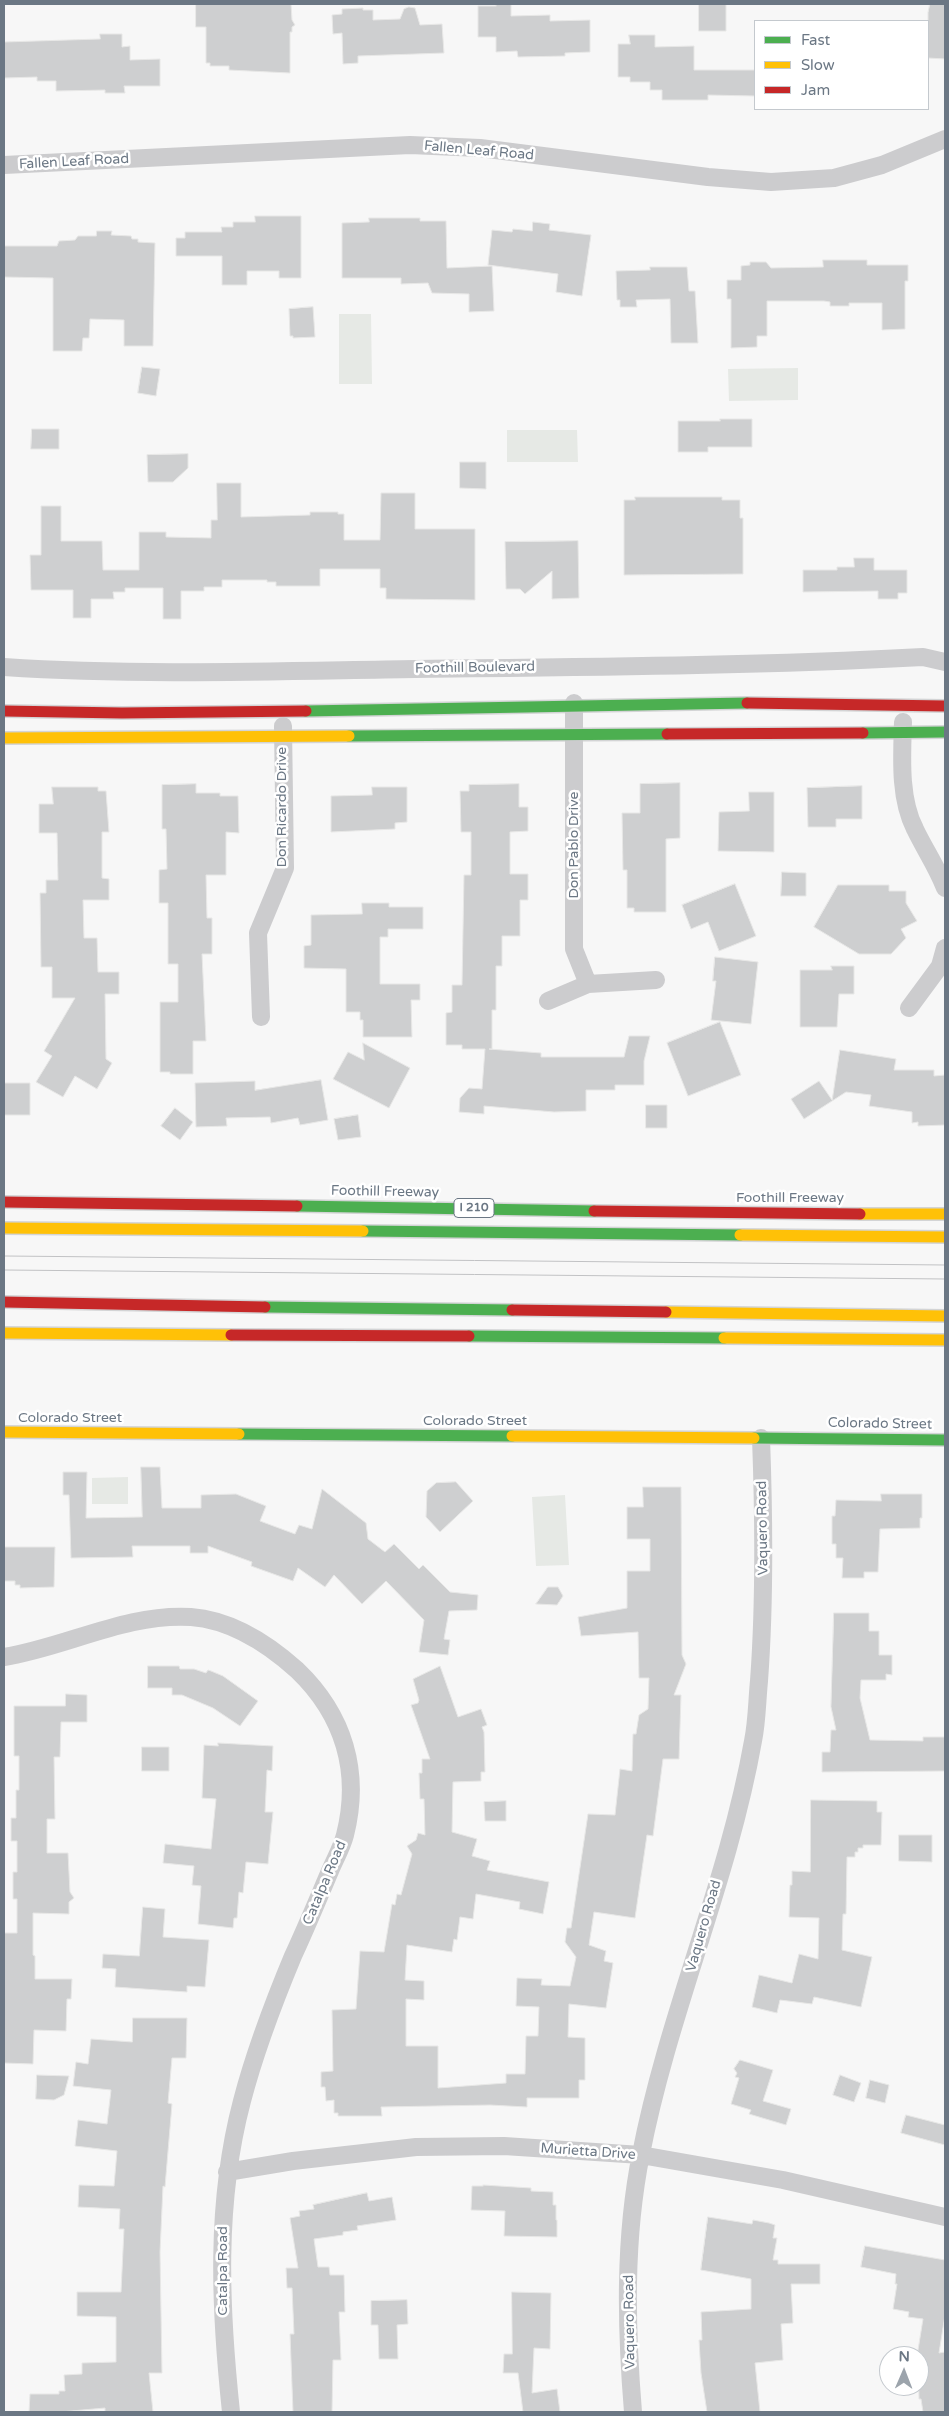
<!DOCTYPE html>
<style>
body{margin:0}
#map{position:relative;width:949px;height:2416px;overflow:hidden;background:#f7f7f7;font-family:"Varela Round",sans-serif}
canvas{display:block}
.frame{position:absolute;inset:0;border:5px solid #6b7784;pointer-events:none}
.legend{position:absolute;left:754px;top:20px;width:175px;height:90px;box-sizing:border-box;background:#fff;border:1px solid #c4c9ce;margin:0;padding:6px 9px;list-style:none;font-size:15px;color:#6b7784}
.legend li{display:flex;align-items:center;gap:10px;height:25px}
.legend b{width:25px;border:1px solid #c4c9ce}
.north{position:absolute;left:879px;top:2346px;width:50px;height:50px;box-sizing:border-box;background:#fff;border:1px solid #c4c9ce;border-radius:50%;rotate:1deg;font-size:14px;font-weight:700;line-height:20px;text-align:center;color:#6b7784}
.north::after{content:'';display:block;margin:auto;width:18px;height:22px;background:#9ca4ac;clip-path:polygon(50% 0,100% 100%,50% 72%,0 100%)}
</style>
<div id="map">
<canvas width="949" height="2416"></canvas>
<div class="frame"></div>
<ul class="legend">
<li><b style="height:6px;background:#4caf50"></b>Fast</li>
<li><b style="height:6px;background:#ffc107"></b>Slow</li>
<li><b style="height:6px;background:#c62828"></b>Jam</li>
</ul>
<div class="north">N</div>
</div>
<script>
const ctx = document.querySelector('canvas').getContext('2d');
ctx.lineJoin = 'round';
function fill(path, color) { ctx.fillStyle = color; ctx.fill(path, 'evenodd'); }
function strokePath(path, color, width, dash) { ctx.strokeStyle = color; ctx.lineWidth = width; ctx.lineCap = dash ? 'butt' : 'round'; ctx.setLineDash(dash || []); ctx.stroke(path); }
function drawText(font, color, halo, rows, align = 'center') {
  ctx.font = font + ' "Varela Round",sans-serif'; ctx.lineWidth = 5; ctx.setLineDash([]); ctx.textBaseline = 'middle'; ctx.strokeStyle = halo; ctx.fillStyle = color; for (const [text, x, y, turn = 0] of rows) {
    ctx.save(); ctx.translate(x, y); ctx.rotate((+turn || 0) * Math.PI / 180); ctx.textAlign = isNaN(turn) ? turn : align; if (halo) ctx.strokeText(text, 0, 0); ctx.fillText(text, 0, 0); ctx.restore();
  }
}
fill(new Path2D(`
 M339,314h32l1,70h-33z
 M798,368v32l-69,1 -1,-32z
 M507,430h70l1,32h-71z
 M128,1477v27h-36v-26z
 M565,1495l4,70 -33,1 -4,-69z`), '#e6e9e5');
const building = new Path2D(`
 M196,4h95l1,16 3,5 -3,2v5h-2v41l-61,-3v-4h-19v-3h-4v-36h-10z
 M495,4h16v12l39,-1v6l40,-1v32l-25,1v3l-47,1 -1,-6 -21,1v-15h-18v-31h18z
 M699,4h27v27h-27z
 M930,4h15v55l-17,-1v-45z
 M409,7l6,1 5,17 22,-1 2,29 -86,3v7l-15,1 -1,-31 -9,1 -1,-19 10,-1v-5l21,-1v2h10v10l27,-1 4,-10z
 M100,34h22v13l8,-1v14l30,-1v27h-36l1,7h-20v-3l-49,1v-10h-19v-4l-33,1v-36l96,-3z
 M629,35h26v12l39,-1v24h61v26l-47,-1v5h-46v-10h-12v-8h-20v-5h-12v-33h12z
 M255,216h46v62h-22v-7h-32v14h-25v-29h-46v-18h9v-6h37l-1,-5h12v-5h22z
 M369,218h51v3h26l1,47 45,-2 2,45 -25,1v-18l-37,-1 -4,-10 -27,1v-6h-59v-55l27,-1z
 M533,222l17,2 -1,6 42,5 -9,61 -26,-4 2,-18 -70,-9 4,-35 20,2 1,-3 19,2z
 M97,231h15l-1,4 20,1 1,3h6v3l17,1 -2,103h-29v-26l-34,-1 -1,19h-6l-1,13h-29v-73l-49,-1v-31h53l2,-5 16,-1 3,-4h18z
 M823,260h44v5h41v16h-3v48l-23,1v-27h-33v3h-19v-4l-6,-1h-57v35h-10v11l-26,1v-49h-4v-19h14v-14l9,-1v-3h16l5,6 52,-1z
 M650,267h37l2,24h6l3,52h-27l-1,-44 -34,1 1,7h-17v-7h-3l-1,-29 34,-1z
 M313,307l2,30 -22,1v-2h-3l-1,-27z
 M142,367l18,2 -4,27 -18,-3z
 M720,419h32v28h-44v5h-30v-31h42z
 M32,429h27v20h-28z
 M188,454v14l-15,14h-25l-1,-27z
 M460,462h26v27l-26,-1z
 M217,483h24v34l69,-2v-3h28v2h6v26h36l1,-47h34v36h60v71l-89,-1v-11h-6v-19h-60v17h-44v-4h-9v-2h-45v7h-18v4h-23v28h-18v-31h-38v4h-12l1,7h-23v19h-18v-28h-42l-1,-35h11v-49h20v35h41l1,29h36v-38h27v5l45,1v-18h6z
 M635,497h87v3h18v18h3v56l-119,1v-75h11z
 M578,541l1,57 -27,1v-28l-27,23 -5,-5h-14l-1,-47z
 M854,558h20v12h33v23h-9v6h-20v-8l-75,1v-22h34v-3h17z
 M680,783v55l-14,1v73h-32v-4h-7v-38h-4l-1,-57h18v-29z
 M196,784v9h24v3h18l1,37 -13,-1v43h-20l1,43h5v36h-10l4,87h-13v33h-23v-2h-10v-70h18v-38h-10v-61h-9v-33l8,-1 -1,-40h-4v-44z
 M519,784v23h9v24l-18,1v42h18v26h-8v36h-18v30h-6v44h-4v39h-3l52,4v4h83l5,-21h21l-6,25v24h-29v5h-29v21l-32,1 -70,-6v8l-25,-2 1,-14 9,-10 13,1 3,-40h-23v-4h-16v-32l6,-1v-27h10l2,-110h7v-43h-10l-1,-41h9v-6z
 M862,786v33h-26v8h-28l-1,-39z
 M52,787h46v4h8l3,41h-7v46l7,1v21h-26l1,38h13l1,34h21v22h-14l1,65 6,4 -15,26 -22,-13 -12,21 -27,-15 16,-26 -8,-5 31,-53h-23v-31h-11l-1,-74h6v-13h12l-1,-47h-18v-29h14z
 M372,787h35v35l-12,1v6l-64,3v-36l41,-1z
 M749,792h25v60l-56,-1 1,-39 30,-1z
 M782,872l24,1v23h-25z
 M735,884l21,52 -37,15 -11,-29 -17,7 -9,-24z
 M838,885h51v6h17v12l11,18 -16,8 5,9 -15,16h-32l-45,-27z
 M362,903h27v4h34v22h-35v8h-8v47h40v16h-9l1,37h-49v-17h-3v-8h-14v-43l-42,-1v-22l7,-1v-30l51,-1z
 M715,957l43,5 -7,62 -40,-4 5,-39h-3z
 M831,966h23v28h-15l-2,33h-37v-57h32z
 M720,1022l21,53 -53,21 -21,-53z
 M363,1043l47,25 -21,40 -56,-29 15,-27 16,8z
 M840,1050l56,9 -2,11h40v6l11,-1v50l-27,1v-4l-6,1v-11l-43,-6 2,-11 -25,-3 -42,27 -13,-20 28,-18 13,19z
 M321,1080l7,40 -28,5 -2,-7 -27,5 -1,-6 -44,1 1,8 -31,1 -1,-44 60,-2v9z
 M4,1083h26v32h-26z
 M646,1105h21v23h-21z
 M175,1108l18,14 -13,18 -19,-14z
 M358,1115l3,22 -23,3 -4,-21z
 M141,1467h19l2,41h39v-13l35,-1 30,12 -6,15 35,13 4,-9 13,4 10,-40 44,34 2,16 17,13 9,-8 25,25 4,-4 27,27 28,3 -1,15 -28,1 -5,28 6,1 -2,15 -29,-3 5,-32 -38,-39 -24,23 -28,-29 -9,12 -27,-19 -5,13 -42,-15 1,-4 -44,-16v7h-18v-7h-58l1,11 -62,1 -2,-63h-6v-23h24l-1,46 56,-1z
 M456,1482l17,19 -33,31 -14,-15 1,-26 9,-8z
 M643,1487h38l1,168 4,9 -12,31h7l-2,64h-16l-10,77 -6,-1 -12,83 -41,-6 -5,33 17,6 -2,10 9,2 -7,45 -37,-4 -1,33 17,1v42h-6v18h-52v9l-37,-2 -109,2 1,9h-44v-3h-4v-13l-8,1 -1,-14h-4v-15l12,-1 -1,-61 24,-1 4,-58 24,1 8,-48 3,1 2,-11 4,1 11,-41 -5,-8 9,-6 2,-7 7,2 -1,-36h-4l-1,-26h3v-14h8l-19,-54 7,-2 1,-3 -6,-21 27,-13 18,51 23,-8 6,16 -5,2 2,5 1,40h-4v9l-28,1 -1,50 25,7 -5,17 18,5 -3,9 62,12 -6,32 -24,-5 1,-7 -44,-8 -3,25 -13,-2 -3,23 -3,-1 -2,13 -45,-7 -2,35 19,1v19l-18,-1v47h32v42l68,-5v-9h19l1,-38h12l1,-29 -23,-1 1,-28 25,1 -1,6 29,1 6,-29 -11,-15 2,-14h4l17,-114 27,1 5,-46 12,2 1,-37h3l3,-19 9,-6 1,-31h-10l-1,-46 -57,4 -3,-19 49,-9v-37h23v-32h-23v-32h16z
 M881,1494h41v24h-2v10l-40,1 -2,43h-14v6h-22l1,-20h-7v-14h-4v-28h3l1,-16 45,1z
 M4,1547h51l-1,40 -34,1v-3h-5v-4h-11z
 M548,1587h10l5,9 -6,9 -21,-1z
 M834,1613h35v18h10v24h13v20l-6,-1v6h-25l-1,18 10,42 53,1v-4h22v34l-123,1v-20h8l1,-22h5l-5,-23z
 M148,1666h31l1,3h14l12,4 2,-3 3,1 12,5 35,25 -18,25 -27,-18 -31,-13h-10v-7h-24z
 M66,1694l21,1v27h-26l-1,35h-6l1,62h-8v34h21l2,39 4,6 -5,4v12l-36,-1v42l2,1v23h37l-1,20h-4l-1,32 -32,-1 -1,34 -29,-1v-130h13v-34h-4v-27h4v-31h-6v-23h5v-28h3v-34h-5v-50h51z
 M218,1743l55,3 -1,25 -5,-1 -2,42h8l-5,52 -22,-2 -3,31 -4,-1 -2,26h-3l-1,10 -35,-4 3,-38 -9,-1 2,-19 -31,-3 2,-19 46,5 5,-50 -14,-1 2,-53 14,1z
 M142,1747h27v24h-27z
 M811,1800l66,1v11h5l-1,33h-18v3h-5v4h-3v5h-8l-1,57h-3l-1,36 30,7 -11,50 -47,-10 -2,7 -32,-4 -3,13 -25,-6 7,-32 33,8 7,-29 19,5 1,-41 -30,-1 1,-32h2v-14l18,1z
 M506,1801v20h-21l-1,-19z
 M899,1835h33v27l-33,-1z
 M143,1907l22,2 -2,28 46,3 -4,47 -18,-1v6l-72,-5 1,-18 -14,-1 1,-14 36,2z
 M133,2018h54l-1,40h-14l-4,45 4,1 -7,83 -2,-1 -3,66 2,121h-13l4,39h-48v-4l-45,4h-31l1,-18h29v-3h6l-1,-16 18,-1v-11l34,-1v-45l-39,-1v-24h44l3,-63h-5l1,-20 -42,-2 1,-22 35,1 3,-35 -42,-5 3,-26 29,4 4,-34 -38,-4 3,-24 12,2 3,-25 41,3z
 M740,2060l33,10 -10,31 28,8 -5,16 -37,-11 2,-4 -20,-6 8,-26 -4,-1 2,-4 -3,-4z
 M37,2075l32,1 -5,19 -10,5 -18,-1z
 M840,2075l21,8 -7,19 -21,-7z
 M870,2080l19,5 -4,18 -19,-5z
 M906,2115l39,10v20l-44,-12z
 M483,2185l48,3v3l22,1v13h3v15h1v17l-53,-1 1,-25 -34,-1 1,-24h11z
 M367,2193l2,8 23,-4 4,23 -39,6 1,4 -15,2v3l-29,4 4,28h11l1,8h14l1,37h-6l2,48h-8l-1,52h-39l-3,-78h4l-2,-46h-5l-1,-20h12l-8,-50 10,-2 -1,-5 15,-2 -1,-4z
 M708,2217l44,7 1,-4 16,3 6,2 -2,13h4l-4,22h5v4h42v20h-29l2,39 -12,1 2,36 -28,3 5,49h-53l-6,-39 -2,-33h3l-1,-28 50,-3v-30l-50,-9z
 M865,2246l80,14v55l-6,38 6,-1v60h-22l-2,-13h-2l-1,-49 5,-31 -15,-2 1,-5 -16,-3 4,-25h-2l1,-10 -35,-7z
 M512,2292l39,1 -1,56 -16,-1 -2,45 25,-4 3,23h-37l-5,-39h-15l1,-19h8z
 M407,2300l1,24 -11,1 1,34h-19l-1,-34h-7v-24z`);
fill(building, '#cecfd0');
strokePath(building, '#e7e7e6', 1);
const fast = new Path2D(`
 M306,711l441,-8
 M863,733l82,-1
 M349,736l318,-2
 M297,1206l297,5
 M363,1231l377,4
 M265,1307l247,3
 M469,1336l255,2
 M239,1434l273,2
 M754,1438l191,2`);
const slow = new Path2D(`
 M4,738l345,-2
 M860,1214h85
 M4,1228l359,3
 M740,1235l205,2
 M666,1312l279,4
 M4,1333l227,2
 M724,1338l221,2
 M4,1432l235,2
 M512,1436l242,2`);
const jam = new Path2D(`
 M747,703l198,3
 M4,711l118,2 184,-2
 M667,734l196,-1
 M4,1202l293,4
 M594,1211l266,3
 M4,1302l261,5
 M512,1310l154,2
 M231,1335l238,1`);
strokePath(fast, '#d3d4d5', 14);
strokePath(slow, '#d3d4d5', 14);
strokePath(jam, '#d3d4d5', 14);
strokePath(new Path2D(`
 M4,165l406,-20 70,3 228,29 63,5 63,-4 48,-13 63,-26
 M4,667c136,9 274,4 411,2 169,-2 338,-3 508,-12l22,5
 M574,703v246l14,35
 M903,722c-1,34 -4,76 12,107 10,21 21,36 30,59
 M548,1001l40,-17 68,-4
 M909,1008l31,-42 5,-18
 M261,1017l-3,-84 27,-65 -2,-142
 M4,1657c63,-10 122,-44 187,-40 40,3 77,27 106,53 47,45 64,102 48,165 -3,12 -10,24 -15,36 -12,28 -24,57 -37,85 -20,48 -38,95 -51,145 -27,102 -22,207 -11,311
 M227,2172l66,-11 123,-14 88,-1 137,9 142,25 162,37
 M633,2412c-7,-86 -9,-173 8,-258 27,-140 87,-272 112,-413 4,-19 4,-40 6,-60 6,-81 5,-162 2,-243`), '#ccccce', 18);
strokePath(fast, '#4caf50', 11);
strokePath(slow, '#ffc107', 11);
strokePath(jam, '#c62828', 11);
strokePath(new Path2D(`
 M4,1256l941,9
 M4,1270l941,9`), '#c1c2c4', 1);
for (const [x, y, w] of [
 [474,1208,40]
]) { const box = new Path2D(); box.roundRect(x - w / 2, y - 9.5, w, 19, 4); ctx.fillStyle = '#fff'; ctx.fill(box); strokePath(box, '#6b7784', 1); }
drawText('bold 12px', '#6b7784', null, [
 ["I 210",474,1208]
]);
drawText('14px', '#6b7784', '#fff', [
 ["Fallen Leaf Road",479,151,5],
 ["Fallen Leaf Road",74,162,-3],
 ["Foothill Boulevard",475,668,-1],
 ["Don Ricardo Drive",282,807,-90],
 ["Don Pablo Drive",574,845,-90],
 ["Foothill Freeway",385,1192,1],
 ["Foothill Freeway",790,1198],
 ["Colorado Street",70,1418],
 ["Colorado Street",475,1421],
 ["Colorado Street",880,1424,1],
 ["Vaquero Road",763,1528,-91],
 ["Catalpa Road",325,1883,-67],
 ["Vaquero Road",704,1926,-74],
 ["Murietta Drive",588,2152,4],
 ["Catalpa Road",223,2271,-90],
 ["Vaquero Road",630,2322,-91]
]);
</script>
